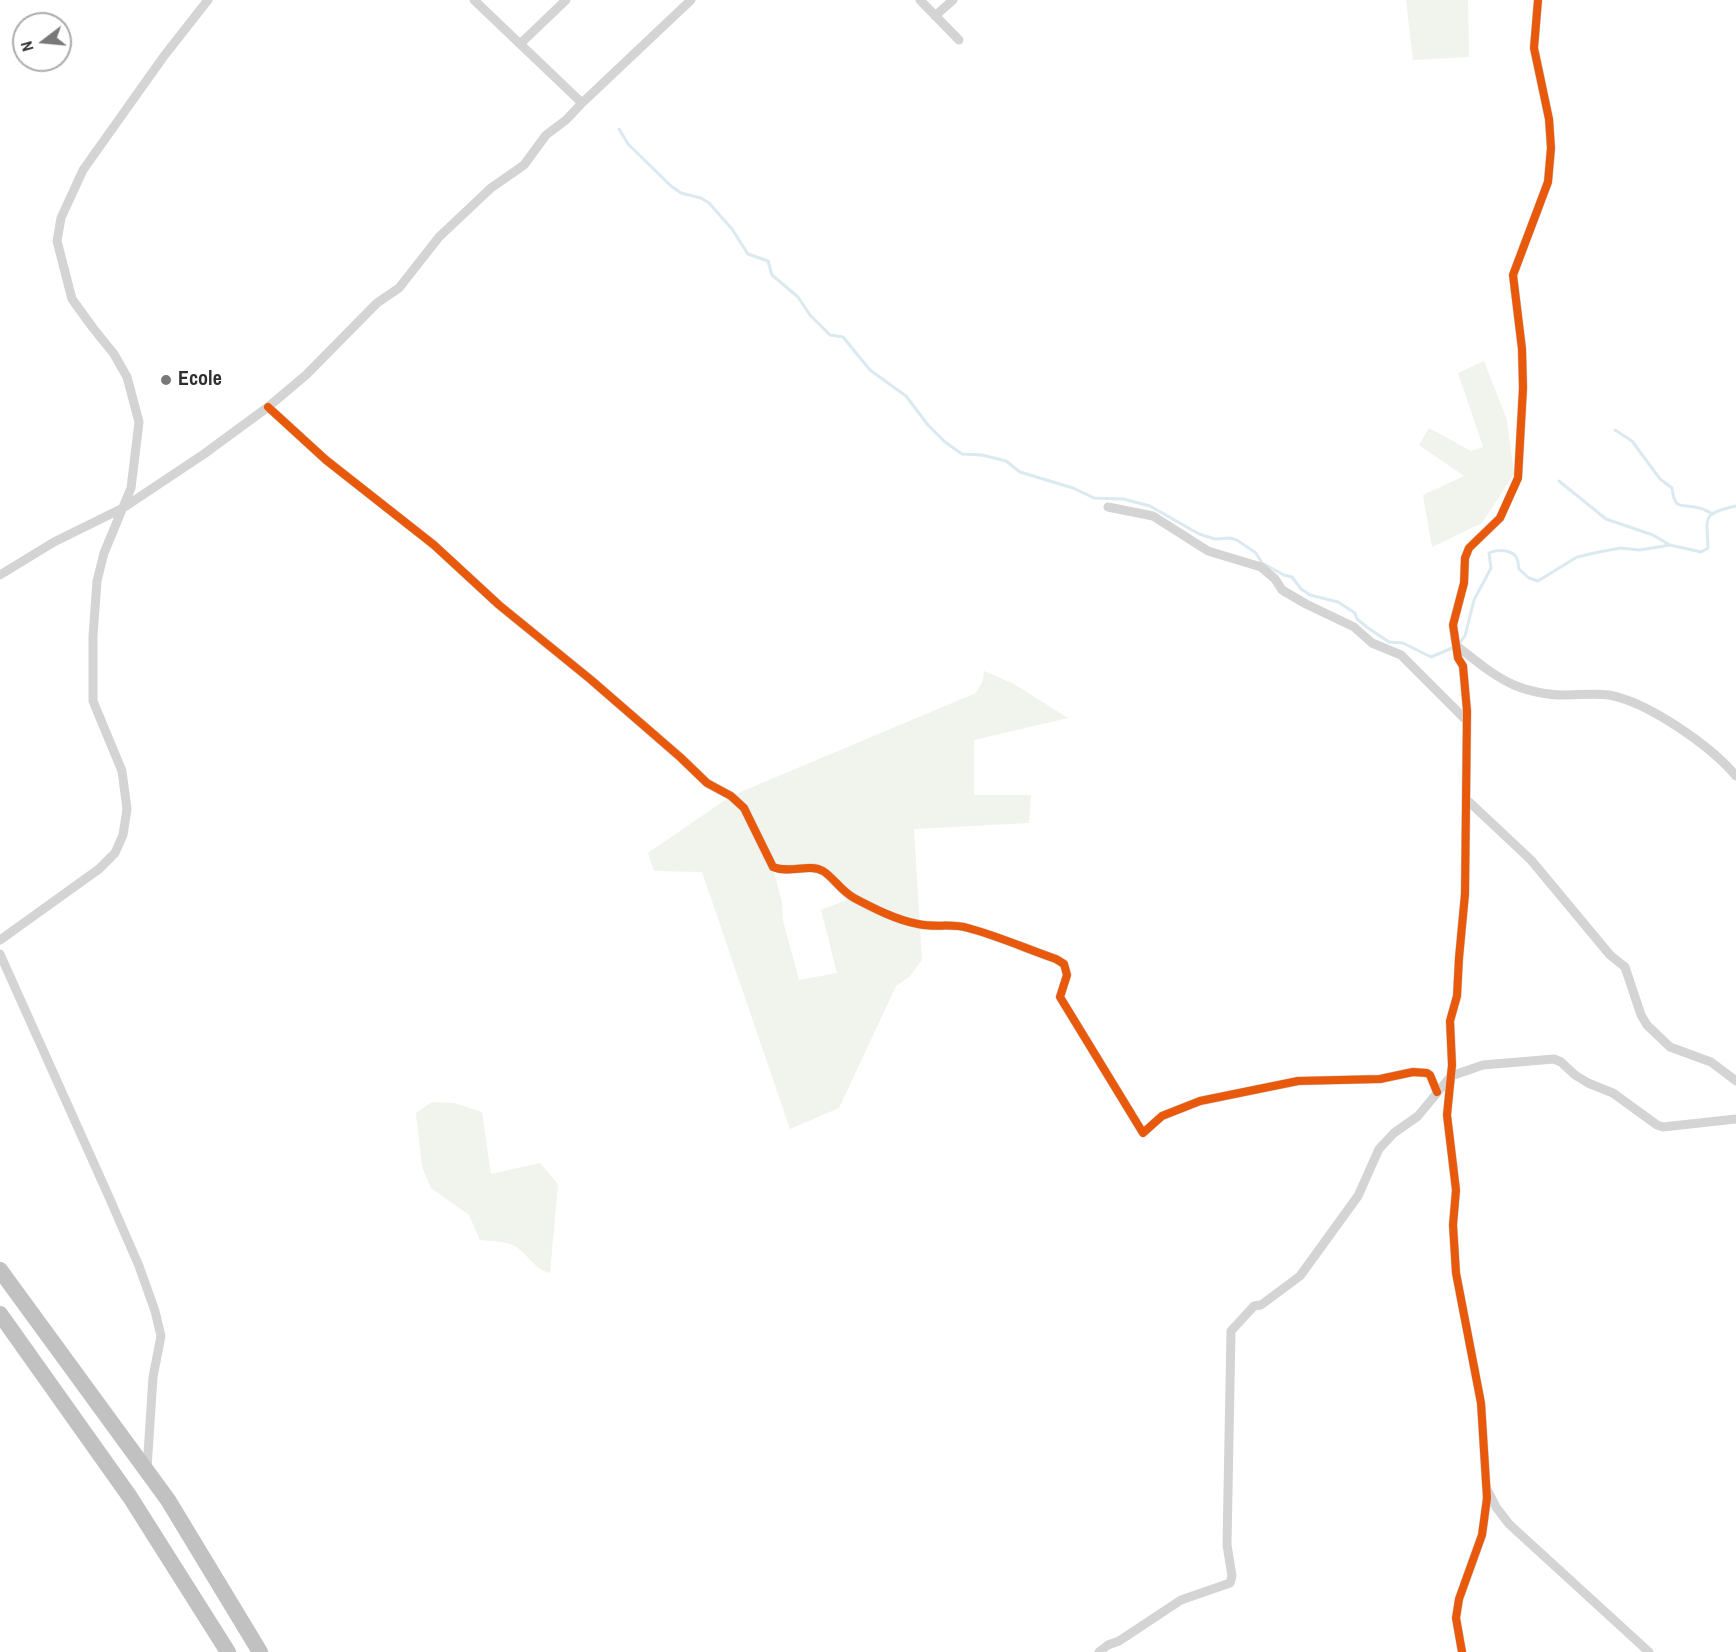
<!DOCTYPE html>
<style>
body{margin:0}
#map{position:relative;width:1736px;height:1652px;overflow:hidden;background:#fff;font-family:"Archivo Narrow",sans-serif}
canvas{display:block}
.north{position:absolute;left:12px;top:12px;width:60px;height:60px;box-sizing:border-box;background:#fff;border:2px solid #acacac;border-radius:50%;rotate:254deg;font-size:16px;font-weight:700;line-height:24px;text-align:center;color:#2f2f2f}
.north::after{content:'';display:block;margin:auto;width:21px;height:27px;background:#787878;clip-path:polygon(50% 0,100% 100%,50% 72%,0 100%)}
</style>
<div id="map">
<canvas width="1736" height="1652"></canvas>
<div class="north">N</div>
</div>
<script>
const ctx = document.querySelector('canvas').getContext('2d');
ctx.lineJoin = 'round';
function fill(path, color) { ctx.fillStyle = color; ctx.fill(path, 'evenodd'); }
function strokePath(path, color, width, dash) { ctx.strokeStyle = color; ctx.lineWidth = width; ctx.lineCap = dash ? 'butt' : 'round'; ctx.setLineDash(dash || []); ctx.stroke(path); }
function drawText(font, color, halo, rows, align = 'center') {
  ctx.font = font + ' "Archivo Narrow",sans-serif'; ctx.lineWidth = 6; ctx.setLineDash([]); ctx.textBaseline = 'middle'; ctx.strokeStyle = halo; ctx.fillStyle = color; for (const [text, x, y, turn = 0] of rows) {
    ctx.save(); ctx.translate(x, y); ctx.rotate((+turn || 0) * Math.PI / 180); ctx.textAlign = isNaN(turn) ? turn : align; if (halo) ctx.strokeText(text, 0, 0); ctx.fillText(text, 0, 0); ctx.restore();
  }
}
fill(new Path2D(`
 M1406,0h62l1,57 -56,3z
 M1484,361l23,59 7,54 -32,49 -50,24 -9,-52 41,-19 -45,-31 10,-17 42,23 12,-4 -25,-74z
 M984,671l30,13 54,34 -94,22v55h57l-2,28 -115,6 8,131 -12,16 -14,10 -57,122 -49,21 -88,-257 -48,-1 -6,-18 83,-57 245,-103 7,-13zM773,868l50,3 29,27 -31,12 16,63 -38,7 -16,-59 -1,-19z
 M432,1102l22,1 28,9 9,62 49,-11 18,21 -8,89c-17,-4 -22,-20 -37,-28 -10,-4 -23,-4 -33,-5l-11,-25 -38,-27 -9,-21 -6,-54z`), '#f1f3ed');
strokePath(new Path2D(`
 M619,129l9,15 43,42 10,7 20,5 8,5 23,26 16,25 20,7 4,14 26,22 12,18 20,20 13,2 27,33 36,26 22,29 17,17 17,12 20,1 24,6 14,11 53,16 21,10 29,1 27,7 49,28 16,5 15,-1 7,2 19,13 6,10 22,12 8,2 9,12 9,6 28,7 17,11 2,6 11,9 21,14 14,1 28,14 26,-11 8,-10 9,-36 17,-32 -2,-15c8,-4 25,-4 28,6 2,3 1,7 2,10l10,9 9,3 39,-24 22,-5 22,-4 19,2 30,-5 31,7 7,-4c-1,-32 -7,-34 28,-42
 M1615,430l17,11 28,38 12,9c3,24 9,15 27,20 5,1 10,4 14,6
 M1559,481l47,38 47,16 15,9`), '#dbe9f0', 3);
strokePath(new Path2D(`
 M474,0l108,103
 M920,0l39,40
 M935,16l18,-16
 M520,44l46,-44
 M268,407l58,53 108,85 65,60 91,74 90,78 27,26 24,13 13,12 29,59c16,7 36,-4 50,4 11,7 18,20 31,27 19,10 42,22 64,26 17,4 34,-1 50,4 30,8 59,21 88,31l8,5 3,11 -7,22 83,136 19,-17 38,-15 98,-20 82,-2 33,-7 14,1 3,2 7,17
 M1108,507l45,9 55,35 53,16 14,12 7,11 24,14 48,23 18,16 29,12 66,66
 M0,575l54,-33 69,-34 81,-54 64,-47 38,-32 71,-72 22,-15 40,-51 52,-49 33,-23 22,-30 20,-15 16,-17 109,-103
 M1457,646c17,13 36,30 57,39 14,6 34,10 49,10 16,0 31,-2 46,0 39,7 102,51 127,81
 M1466,799l65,61 79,95 15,12 16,48 6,10 23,22 41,15 25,19
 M0,940l99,-71 16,-16 8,-18 4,-26 -5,-38 -29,-70v-65l4,-55 7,-28 27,-65 8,-66 -12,-45 -13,-23 -21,-26 -21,-29 -15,-58 4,-23 22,-48 81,-114 44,-56
 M0,954l109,243 30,69 16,45 6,25 -8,41 -6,92
 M1488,1491l8,16 13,17 140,128
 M1099,1652l9,-7 11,-4 62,-41 49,-17 2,-7 -5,-31 4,-214 23,-25 7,-1 39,-29 58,-80 21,-47 15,-16 24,-17 33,-40 32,-11 71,-6 7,3 14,13 13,8 25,10 44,32 6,2 73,-8
 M1462,1652l-6,-34 3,-19 23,-64 5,-37 -6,-95 -25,-130 -3,-48 3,-35 -9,-75 5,-50 -2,-44 7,-25 2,-38 6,-64 2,-183 -4,-45 -5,-8 -5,-33 11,-42 1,-25 4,-10 31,-30 18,-40 5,-90 -1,-39 -9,-74 35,-93 3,-34 -2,-29 -15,-71 4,-48`), '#d4d4d4', 9);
strokePath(new Path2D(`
 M0,1270l168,230 92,152
 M0,1314l130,183 98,155`), '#c1c1c1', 16);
strokePath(new Path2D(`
 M268,407l58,53 108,85 65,60 91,74 90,78 27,26 24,13 13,12 29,59c16,7 36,-4 50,4 11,7 18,20 31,27 19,10 42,22 64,26 17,4 34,-1 50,4 30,8 59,21 88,31l8,5 3,11 -7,22 83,136 19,-17 38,-15 98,-20 82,-2 33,-7 14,1 3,2 7,17
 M1462,1652l-6,-34 3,-19 23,-64 5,-37 -6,-95 -25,-130 -3,-48 3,-35 -9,-75 5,-50 -2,-44 7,-25 2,-38 6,-64 2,-183 -4,-45 -5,-8 -5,-33 11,-42 1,-25 4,-10 31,-30 18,-40 5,-90 -1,-39 -9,-74 35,-93 3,-34 -2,-29 -15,-71 4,-48`), '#e8590c', 8);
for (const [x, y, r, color] of [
 [166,380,6,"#787878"]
]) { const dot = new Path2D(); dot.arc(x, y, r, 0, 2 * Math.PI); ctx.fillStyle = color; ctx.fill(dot); strokePath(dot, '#fff', 2); }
drawText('bold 20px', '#2f2f2f', '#fff', [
 ["Ecole",178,380]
], 'left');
</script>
